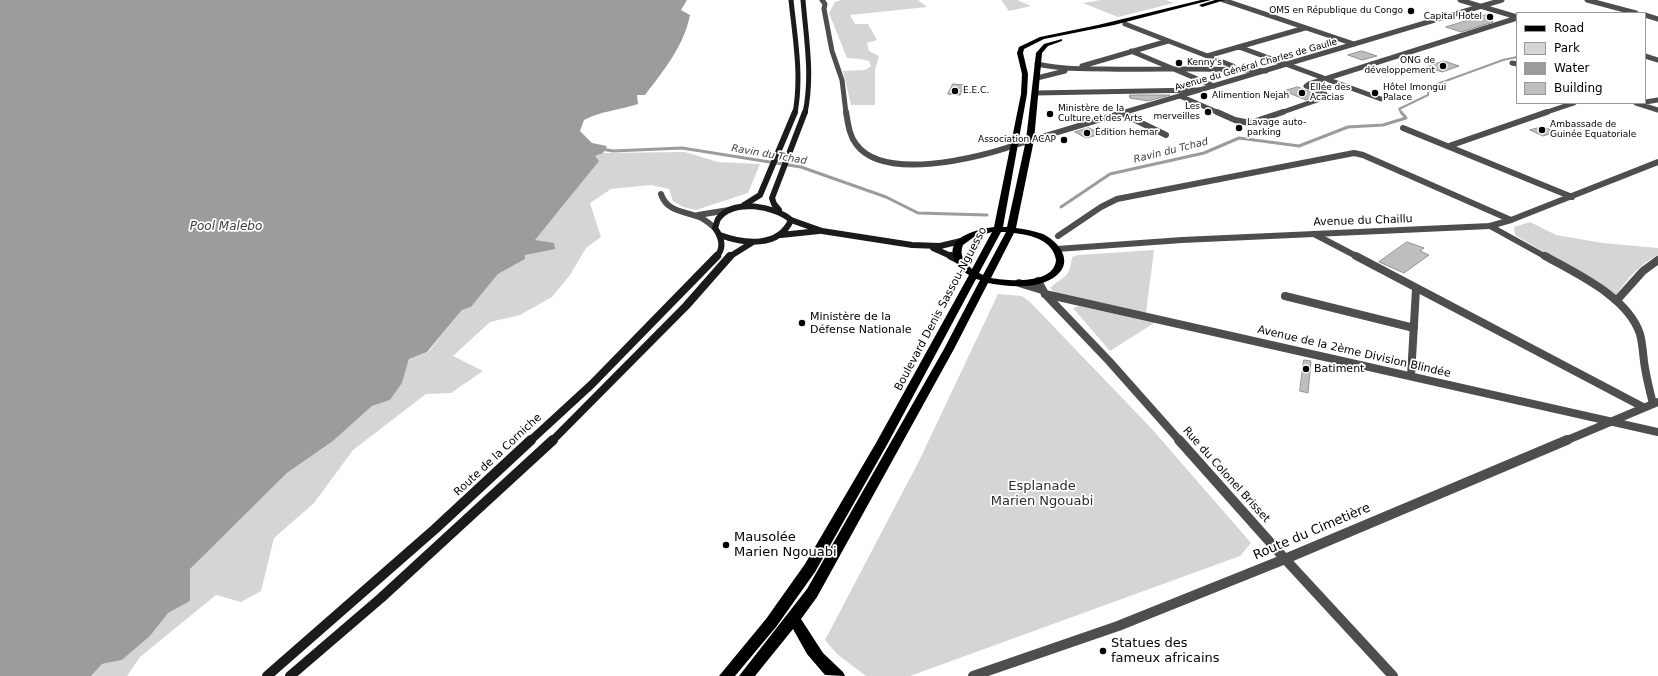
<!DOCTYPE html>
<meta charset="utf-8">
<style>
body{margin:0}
#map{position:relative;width:1658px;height:676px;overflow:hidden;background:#fff;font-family:"DejaVu Sans",sans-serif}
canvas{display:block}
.legend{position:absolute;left:1516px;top:12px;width:130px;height:92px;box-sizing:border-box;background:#fff;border:1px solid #999;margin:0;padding:5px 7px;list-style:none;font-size:12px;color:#000}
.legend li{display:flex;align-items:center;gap:8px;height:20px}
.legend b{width:20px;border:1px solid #999}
</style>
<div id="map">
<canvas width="1658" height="676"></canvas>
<ul class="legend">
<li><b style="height:5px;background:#000"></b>Road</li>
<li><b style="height:11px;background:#d5d5d5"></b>Park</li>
<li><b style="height:11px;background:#9c9c9c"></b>Water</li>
<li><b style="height:11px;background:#bebebe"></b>Building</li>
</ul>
</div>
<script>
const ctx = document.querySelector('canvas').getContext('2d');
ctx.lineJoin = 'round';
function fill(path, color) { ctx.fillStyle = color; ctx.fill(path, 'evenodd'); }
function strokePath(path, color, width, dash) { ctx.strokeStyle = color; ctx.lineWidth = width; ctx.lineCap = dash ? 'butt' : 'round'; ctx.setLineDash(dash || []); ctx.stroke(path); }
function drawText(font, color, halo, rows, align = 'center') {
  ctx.font = font + ' "DejaVu Sans",sans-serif'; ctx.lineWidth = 3.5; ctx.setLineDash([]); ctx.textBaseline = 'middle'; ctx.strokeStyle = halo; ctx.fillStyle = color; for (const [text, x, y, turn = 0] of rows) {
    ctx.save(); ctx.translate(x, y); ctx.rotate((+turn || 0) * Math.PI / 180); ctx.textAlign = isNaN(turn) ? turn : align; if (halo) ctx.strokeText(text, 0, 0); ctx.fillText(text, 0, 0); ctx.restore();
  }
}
fill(new Path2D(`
 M841,0h77l9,7 -77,8 5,9h13l9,16 -10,3 2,8 10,5 -4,14v35h-24l-8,-34 22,-1 6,-4 -2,-5 -9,-2 -13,-1 -18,-45 6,-11z
 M1001,0h16l14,6 -22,5z
 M1100,0h66l8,3 -56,14 -35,-14z
 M685,152l33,10 42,2 -12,29 -52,17 -13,-3 -10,-6 -4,-12 -18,-4 -40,4 -21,14 11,34 -15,11 -16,27 -18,22 -32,18 -30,7 -37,34 30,15 -32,22 -25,1 -73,56 -39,53 -40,35 -13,53 -20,11 -25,-7 -76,62 -13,19h-36l11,-12 20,-4 28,-24 18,-24 22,-11v-32l97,-96 46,-32 39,-35 18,-6 12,-17 7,-24 19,-7 34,-42 9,-3 27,-33 27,-15v-4l9,-15 39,-47 22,-37 8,-3z
 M1530,222l26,13 47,8 55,5v7c-18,9 -30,23 -42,40l-101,-60 -1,-8z
 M1154,250l-8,63 -91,-20 -5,-5c15,-13 19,-9 22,-31l6,-2z
 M998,294l24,2 8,6 121,126 100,115 -11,13 -330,120h-44l-29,-22 -12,-14 93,-177z
 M1079,306l75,17 -44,28 -37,-43z`), '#d5d5d5');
fill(new Path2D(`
 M0,0h687l-6,10 9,5c-6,31 -26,55 -45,80h-8l1,9c-18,6 -37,7 -54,16l-4,11 12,12 15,3 -4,7 -8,3 4,5 -64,79 19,3 1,6 -30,6v4l-27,15 -27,33 -9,3 -35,42 -18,7 -7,24 -12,17 -18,6 -39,35 -46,32 -97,96v32l-22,12 -18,23 -28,24 -20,4 -11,12h-91z`), '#9c9c9c');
strokePath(new Path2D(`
 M1402,113l-3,-4 29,-14 1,-8 74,-27 14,-3`), '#9c9c9c', 2);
strokePath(new Path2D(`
 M601,149l12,2 69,-3 119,19 85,30 32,16 69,2
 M1061,207l49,-33 94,-21 35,-15 60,8 49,-19 35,-2 23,-7 -5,-6`), '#9c9c9c', 3);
const building = new Path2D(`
 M1490,14l3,8 -32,10 -15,-5z
 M1362,51l15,5 -15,4 -14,-5z
 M1444,61l15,5 -17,6 -15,-5z
 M953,84l11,1 -4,10 -12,-1z
 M1298,87l20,8 -12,5 -22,-9z
 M1130,95h40l-22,6 -18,-3z
 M1543,127l13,5 -13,4 -13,-6z
 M1089,128l12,6 -15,4 -11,-6z
 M1407,242l17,6 -4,3 9,4 -25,18 -25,-11z
 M1304,360l7,1 -3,32 -8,-2z`);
fill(building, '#bebebe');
strokePath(building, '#929292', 1);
strokePath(new Path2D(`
 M822,0l3,4 -1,5 8,42 10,29 4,33
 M1223,0l131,44
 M1460,0l57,17
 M1587,0l49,13
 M1645,15l13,4
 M1125,24l108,42
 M1239,47l142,52
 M1131,51l83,35
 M1207,56l98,-28
 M1645,56l13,4
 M1512,63l5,1
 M1037,64c23,5 47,5 70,5 53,1 106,-2 159,2
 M1082,66l86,-25
 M1037,78l28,-7
 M1035,93l164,-3
 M1180,96l39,17
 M1645,102l13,-2
 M1636,103l22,7
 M1280,113l46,-16 -1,-3 -19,-8 3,-2 208,-66
 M1544,113l30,-10`), '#4e4e4e', 5);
strokePath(new Path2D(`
 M846,112c2,11 3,23 10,32 27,38 123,14 159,1
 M1217,112l18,8 15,3 33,-11
 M1123,114l43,21
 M1403,128l169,69
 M1449,146l98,-34
 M661,194c6,18 23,17 38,23 6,2 11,7 16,11
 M698,215l31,-5
 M1490,226l56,31
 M1314,234l44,23
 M1058,236l43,-29 16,-8 237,-46 9,2 148,65`), '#4e4e4e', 6);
strokePath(new Path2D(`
 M1356,256l287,151
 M1545,256c32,18 83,41 95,78 3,11 3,23 5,34 2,12 5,24 8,36
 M1045,294l613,138
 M1285,296l129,32
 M1617,300l26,-29 15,-11
 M1411,376l5,-87
 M1565,441l93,-39`), '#4e4e4e', 8);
strokePath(new Path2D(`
 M973,676l145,-50 167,-67 282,-119`), '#4e4e4e', 10);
strokePath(new Path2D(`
 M1122,113l380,-113`), '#4e4e4e', 5);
strokePath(new Path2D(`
 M1015,145l110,-33
 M1057,249l125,-9 308,-14 21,-6 147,-58`), '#4e4e4e', 6);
strokePath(new Path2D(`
 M1038,281l7,13 64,67 71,80
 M1019,283l23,7`), '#4e4e4e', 8);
strokePath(new Path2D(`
 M1179,440l106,119 108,117`), '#4e4e4e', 10);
strokePath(new Path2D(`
 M791,0c4,38 11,76 4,113
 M803,0c3,37 10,76 2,113`), '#1b1b1b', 5);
strokePath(new Path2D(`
 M744,205l16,-10 35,-83
 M779,210l-5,-6 -2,-6 33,-86
 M791,220l31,11 90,14 28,1 21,-5
 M781,235l38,-4
 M933,248l20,9
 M716,257c9,-9 6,-19 -1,-29 1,-3 2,-7 3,-9 15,-21 57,-13 73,1 -12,28 -47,24 -71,15
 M729,257l24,-15`), '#1b1b1b', 6);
strokePath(new Path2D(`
 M951,256l6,3
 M530,441l62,-57 125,-128
 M552,441l134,-135 44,-50`), '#1b1b1b', 8);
strokePath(new Path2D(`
 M267,676l168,-147 96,-89
 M290,676l91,-78 172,-158`), '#1b1b1b', 10);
fill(new Path2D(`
 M1201,0h10l-97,25 -70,14 -20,10 -1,4 5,21 -1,20 -24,133h4l19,-87 10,-87 8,-9 18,-5v2l-14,5 -6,7 -8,87 -18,88c9,1 18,3 27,6 15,7 31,27 14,41 -17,15 -48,12 -69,8l-34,66 -137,248 -16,22 22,34 20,19 2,4 -20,-1 -18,-21 -14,-25 -38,47h-16l68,-87 137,-240 36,-69 -4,-1 -88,164 -73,129 -39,55 -41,49h-16l47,-57 39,-55 71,-121 93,-168c-7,-4 -12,-10 -15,-16 -9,-23 25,-30 40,-32l27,-133 1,-20 -5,-21 2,-6 21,-10 58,-12zM992,232l-20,37c-8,-7 -13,-14 -9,-24l11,-8zM1001,232h5l-23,43 -4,-2zM1014,233c17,2 39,7 42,27 -2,25 -48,21 -65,18z
 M1215,0h10l-23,7 -3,-2z`), '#000');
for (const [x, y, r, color] of [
 [1411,11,4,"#000"],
 [1490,17,4,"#000"],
 [1179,63,4,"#000"],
 [1443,66,4,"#000"],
 [955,91,4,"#000"],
 [1302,93,4,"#000"],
 [1375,93,4,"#000"],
 [1204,96,4,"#000"],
 [1208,112,4,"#000"],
 [1050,114,4,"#000"],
 [1239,128,4,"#000"],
 [1542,130,4,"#000"],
 [1087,133,4,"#000"],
 [1064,140,4,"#000"],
 [802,323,4,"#000"],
 [1306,369,4,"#000"],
 [726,545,4,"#000"],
 [1103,651,4,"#000"]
]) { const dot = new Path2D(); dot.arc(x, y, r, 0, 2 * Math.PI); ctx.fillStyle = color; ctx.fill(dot); strokePath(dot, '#fff', 1.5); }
drawText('9px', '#000', '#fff', [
 ["OMS en République du Congo",1403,11,"right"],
 ["Capital Hotel",1482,17,"right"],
 ["ONG de",1435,61,"right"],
 ["développement",1435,71,"right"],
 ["Kenny's",1187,63],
 ["Ellée des",1310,88],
 ["Acacias",1310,98],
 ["Hôtel Imongui",1383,88],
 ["Palace",1383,98],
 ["E.E.C.",963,91],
 ["Alimention Nejah",1212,96],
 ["Les",1200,107,"right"],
 ["merveilles",1200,117,"right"],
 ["Ministère de la",1058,109],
 ["Culture et des Arts",1058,119],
 ["Lavage auto-",1247,123],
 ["parking",1247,133],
 ["Ambassade de",1550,125],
 ["Guinée Equatoriale",1550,135],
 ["Édition hemar",1095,133],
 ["Association ACAP",1056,140,"right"]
], 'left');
drawText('9px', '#000', '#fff', [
 ["Avenue du Général Charles de Gaulle",1256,65,-16]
]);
drawText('italic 10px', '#3d3d3d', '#fff', [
 ["Ravin du Tchad",1171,151,-14],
 ["Ravin du Tchad",769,155,10]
]);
drawText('11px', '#000', '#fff', [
 ["Avenue du Chaillu",1363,221,-2],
 ["Boulevard Denis Sassou-Nguesso",941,309,-62],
 ["Avenue de la 2ème Division Blindée",1354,352,13],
 ["Route de la Corniche",498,455,-43],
 ["Rue du Colonel Brisset",1226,475,48]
]);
drawText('11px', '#000', '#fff', [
 ["Ministère de la",810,317],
 ["Défense Nationale",810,330],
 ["Batiment",1314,369]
], 'left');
drawText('italic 12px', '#3d3d3d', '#fff', [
 ["Pool Malebo",226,227]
]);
drawText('13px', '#2c2c2c', '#fff', [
 ["Esplanade",1042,487],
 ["Marien Ngouabi",1042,502]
]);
drawText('13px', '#000', '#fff', [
 ["Route du Cimetière",1312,532,-23]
]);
drawText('13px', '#000', '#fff', [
 ["Mausolée",734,538],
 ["Marien Ngouabi",734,553],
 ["Statues des",1111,644],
 ["fameux africains",1111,659]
], 'left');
</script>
